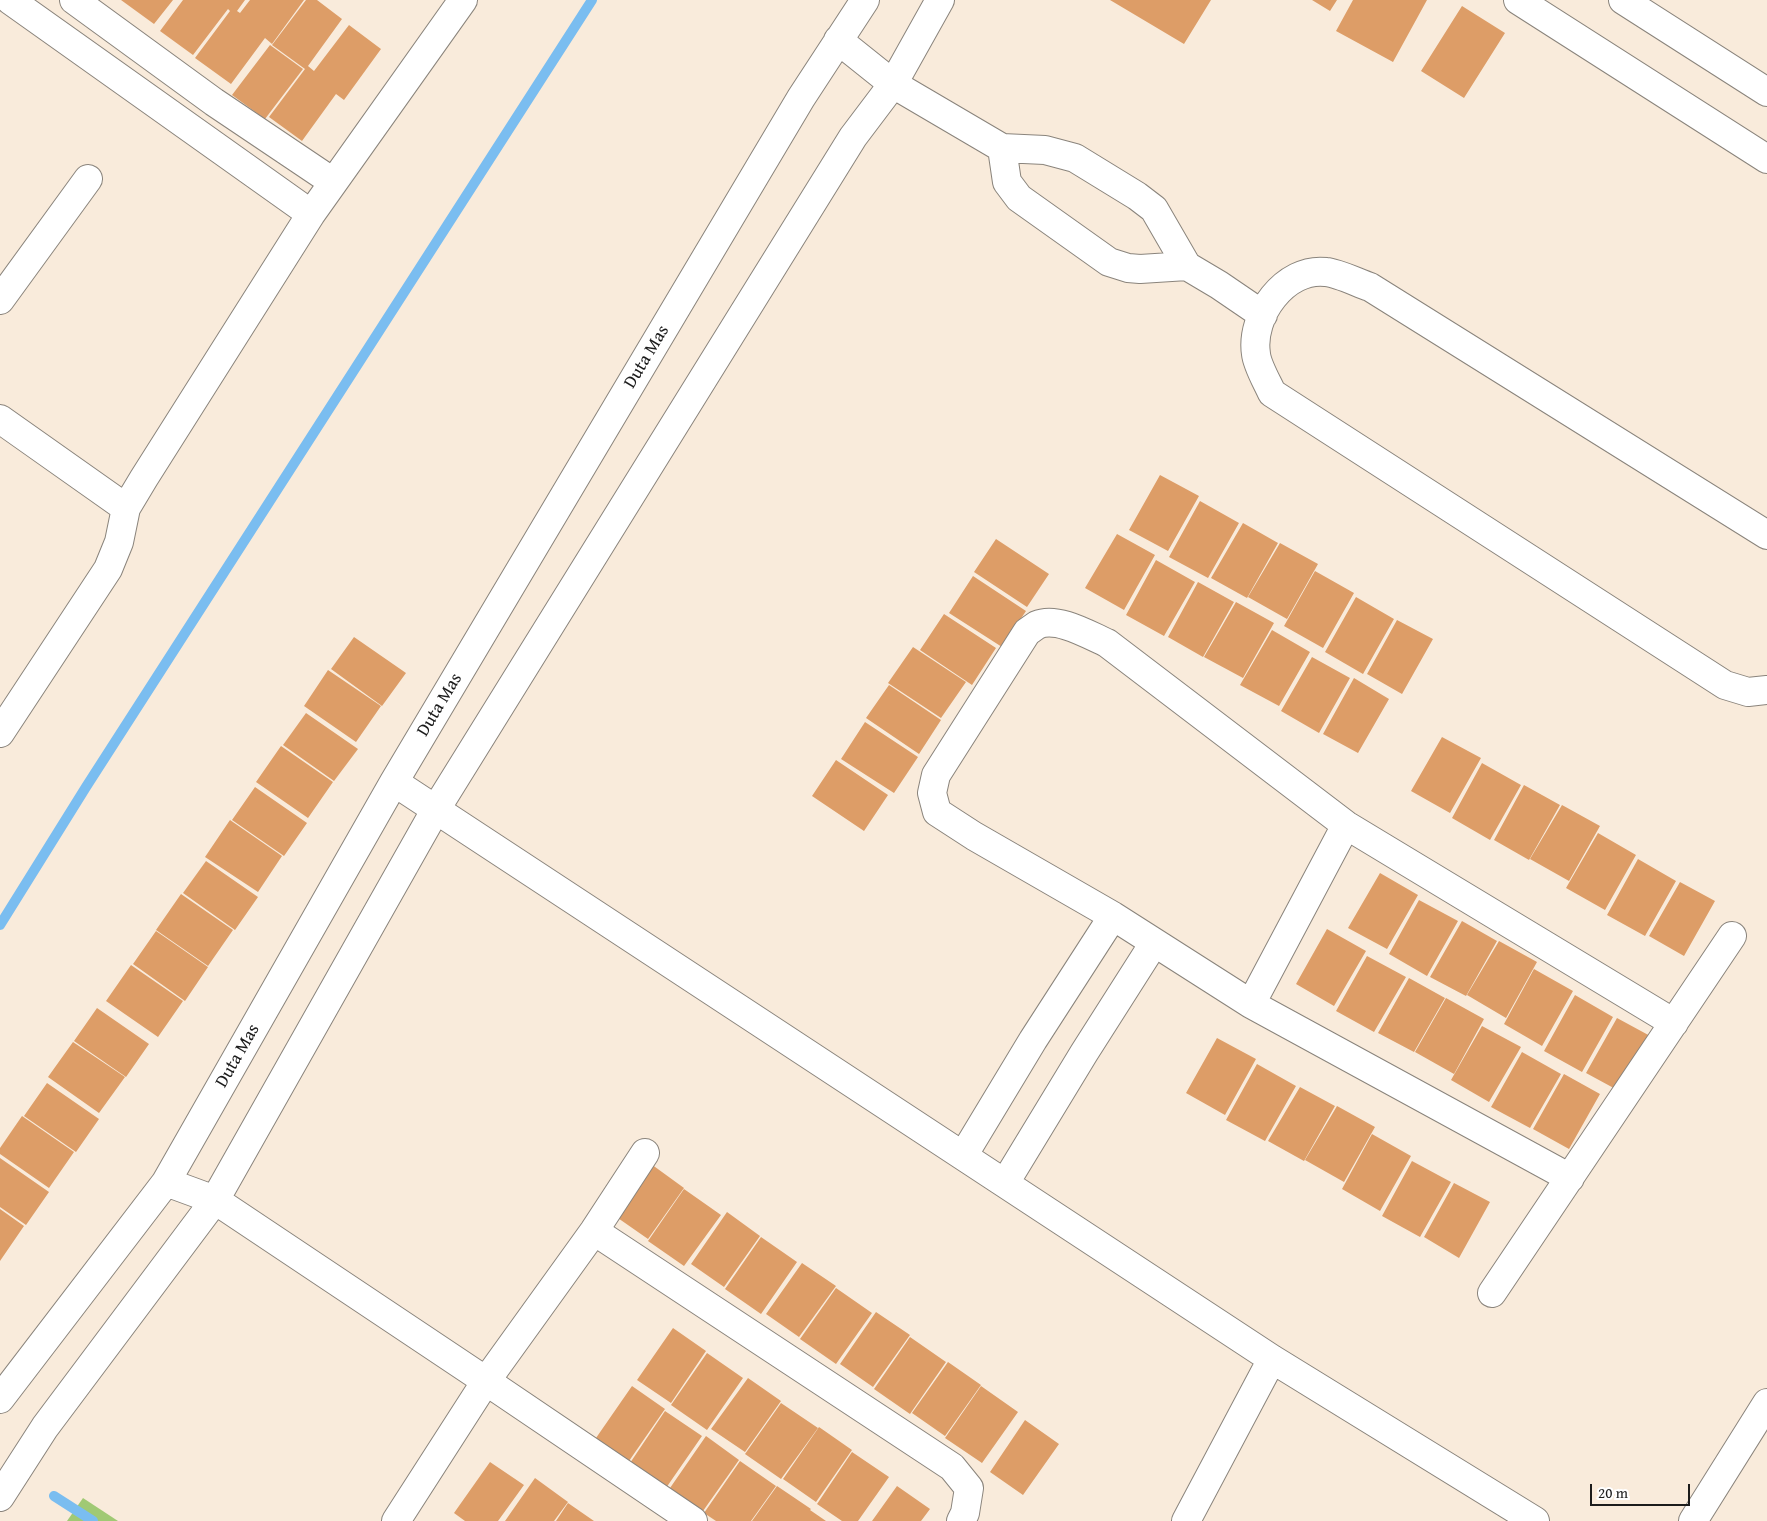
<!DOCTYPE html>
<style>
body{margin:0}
#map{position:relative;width:1767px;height:1521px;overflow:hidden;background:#f9ebdb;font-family:"Gentium Book Plus",serif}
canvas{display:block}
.scale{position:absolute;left:1590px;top:1484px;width:100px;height:22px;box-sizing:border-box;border:2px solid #1c1c1c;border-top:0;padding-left:6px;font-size:15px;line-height:18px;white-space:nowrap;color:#1c1c1c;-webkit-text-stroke:4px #fff;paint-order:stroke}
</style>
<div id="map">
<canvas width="1767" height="1521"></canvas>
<div class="scale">20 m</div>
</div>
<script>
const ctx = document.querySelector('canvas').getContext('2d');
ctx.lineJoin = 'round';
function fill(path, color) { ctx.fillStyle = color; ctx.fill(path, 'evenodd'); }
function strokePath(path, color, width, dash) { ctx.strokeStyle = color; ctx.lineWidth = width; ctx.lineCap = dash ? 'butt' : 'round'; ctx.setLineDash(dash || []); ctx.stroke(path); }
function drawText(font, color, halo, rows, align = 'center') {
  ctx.font = font + ' "Gentium Book Plus",serif'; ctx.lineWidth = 5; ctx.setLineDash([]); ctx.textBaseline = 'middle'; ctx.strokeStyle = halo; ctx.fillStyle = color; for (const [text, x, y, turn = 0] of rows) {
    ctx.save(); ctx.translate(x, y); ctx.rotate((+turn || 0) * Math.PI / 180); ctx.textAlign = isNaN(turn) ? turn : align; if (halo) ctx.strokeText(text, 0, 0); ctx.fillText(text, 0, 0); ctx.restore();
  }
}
fill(new Path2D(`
 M83,1498l35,23h-51z`), '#a0c974');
strokePath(new Path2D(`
 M0,925l86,-138 506,-787
 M54,1496l39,25`), '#7abdf0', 10);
fill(new Path2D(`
 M121,0h52l-19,24z
 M183,0h62l-8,11 3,2 10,-13h54l-32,44 -7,-6 -34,46 -36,-26 35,-47 -2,-2 -35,46 -33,-24z
 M306,0h11l25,19 -34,47 6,5 35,-46 32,24 -37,51 -8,-6 -34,47 -33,-24 36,-48 -33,-24z
 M1110,0h101l-27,44z
 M1312,0h25l-7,11z
 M1353,0h74l-34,62 -57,-31z
 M1462,6l43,27 -41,65 -43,-27z
 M270,45l33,24 -38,50 -33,-24z
 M1160,475l39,21 -31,55 -39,-21z
 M1200,501l39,22 -31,55 -39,-21z
 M1243,523l35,20 -31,55 -36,-20z
 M1117,534l38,21 -31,55 -39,-22z
 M996,539l53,35 -22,33 -53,-35z
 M1280,543l38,21 -31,55 -39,-22z
 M1156,560l39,22 -31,54 -38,-21z
 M1315,571l39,22 -31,55 -39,-22z
 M973,576l53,35 -24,36 -53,-34z
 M1198,582l36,20 -31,55 -35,-20z
 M1356,597l38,22 -31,55 -38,-22z
 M1236,602l38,21 -31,55 -39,-21z
 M944,614l52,34 -24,37 -52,-35z
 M1397,620l36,19 -31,55 -35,-20z
 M1272,630l38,22 -31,54 -39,-21z
 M354,637l52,36 -24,33 -51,-37z
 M913,647l53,35 -25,36 -53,-35z
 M1312,657l38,21 -31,55 -38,-22z
 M328,670l53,36 -25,36 -52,-36z
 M1354,678l35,21 -31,54 -35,-19z
 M889,685l52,35 -22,34 -53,-36z
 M306,713l52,36 -24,32 -51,-36z
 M865,722l53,35 -24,36 -53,-34z
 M1442,737l39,21 -31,55 -39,-22z
 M281,746l52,36 -25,36 -52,-36z
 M836,760l52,35 -24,36 -52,-35z
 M1482,763l39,22 -31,55 -38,-22z
 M1524,785l36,20 -31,55 -35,-20z
 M255,787l52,36 -23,33 -52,-36z
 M1562,805l38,21 -31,55 -39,-22z
 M230,820l52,36 -24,36 -53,-35z
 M1598,833l38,22 -31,55 -39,-22z
 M1638,859l38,22 -31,55 -38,-21z
 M206,861l52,36 -23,33 -52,-37z
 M1380,873l38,22 -31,54 -39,-21z
 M1680,882l35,19 -31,55 -35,-20z
 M181,894l52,36 -25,36 -52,-36z
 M1419,900l39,21 -31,55 -38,-22z
 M1462,921l35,20 -31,55 -36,-19z
 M1327,929l39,22 -32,55 -38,-22z
 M156,931l52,36 -23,34 -52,-37z
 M1499,941l38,21 -31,56 -39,-23z
 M1367,956l39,21 -32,55 -38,-21z
 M131,965l52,36 -25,36 -52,-36z
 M1534,969l39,22 -31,55 -38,-22z
 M1409,978l36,20 -31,54 -36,-19z
 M1575,995l38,22 -31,55 -38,-21z
 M1446,998l38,21 -30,55 -39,-22z
 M97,1008l52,36 -23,33 -52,-36z
 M1617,1018l35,19 -31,55 -35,-19z
 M1482,1026l39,21 -32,55 -38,-22z
 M1217,1038l39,21 -31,56 -39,-22z
 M73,1042l52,35 -26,36 -51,-36z
 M1522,1052l39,22 -31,54 -39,-21z
 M1257,1064l39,22 -31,55 -39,-21z
 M1564,1074l36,20 -31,55 -36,-20z
 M47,1083l52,36 -23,33 -52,-36z
 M1300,1087l35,19 -31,55 -36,-20z
 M1337,1106l38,21 -31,55 -39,-22z
 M22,1116l52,36 -25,36 -49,-34v-6z
 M1372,1134l39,22 -31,55 -38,-22z
 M0,1158l49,34 -23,33 -26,-18z
 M1412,1161l39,21 -31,55 -38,-21z
 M651,1164l33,24 -36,51 -33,-23z
 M1454,1183l36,19 -31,56 -35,-21z
 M684,1189l37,26 -37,51 -36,-25z
 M0,1209l24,17 -24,35z
 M727,1212l33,24 -36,51 -33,-23z
 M761,1237l36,25 -36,52 -36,-25z
 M802,1263l34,23 -37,51 -33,-23z
 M836,1288l36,25 -36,51 -36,-25z
 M876,1312l34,23 -37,52 -33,-23z
 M673,1328l33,23 -35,52 -34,-23z
 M910,1337l36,25 -36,52 -36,-25z
 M707,1353l36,25 -36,52 -36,-25z
 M948,1362l33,23 -36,51 -33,-23z
 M748,1378l33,23 -36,51 -34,-23z
 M632,1386l33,23 -36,52 -33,-23z
 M981,1386l37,26 -36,51 -37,-25z
 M781,1403l37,25 -37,51 -36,-25z
 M665,1411l37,25 -36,52 -36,-25z
 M1025,1420l34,24 -36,51 -33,-23z
 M819,1427l33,23 -36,52 -33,-23z
 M706,1436l33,24 -36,51 -33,-23z
 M852,1452l37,25 -31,44h-16l-25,-17z
 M740,1461l36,25 -25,35h-35l-12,-8z
 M490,1462l34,23 -26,36h-33l-11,-8z
 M535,1478l33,24 -14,19h-49z
 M777,1486l34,23 -1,1 16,11h-74z
 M897,1486l33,23 -9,12h-49z
 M568,1503l26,18h-38z`), '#dd9d67');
const minor = new Path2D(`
 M10,0l301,214
 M74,0l140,102 119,80
 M1518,0l249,159
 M1623,0l144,92
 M838,40l55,44 109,64
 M1187,266l-47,3 -12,-1 -19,-6 -90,-64 -12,-16 -5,-34 43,2 30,8 62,38 17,13 33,57 32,19 44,30
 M0,300l88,-121
 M0,419l126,89
 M1767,535l-397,-248c-12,-4 -32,-14 -44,-15 -41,-5 -76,44 -70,82 1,11 11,28 16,39l453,292 23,7 19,-2
 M0,733l108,-164 11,-27 7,-34 18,-30 167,-264 152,-214
 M394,782l878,577 263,162
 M1251,1004l95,-179
 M963,1156l70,-116 80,-124
 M1570,1178l-319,-174 -138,-88 -139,-80 -37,-24 -5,-19 4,-18 91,-143c3,-2 7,-5 10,-7 20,-9 52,10 70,18l239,182 328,198
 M166,1182l49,18 271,181 207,140
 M1005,1183l79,-130 70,-110
 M594,1231l358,236 17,21 -4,25 -4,8
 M1492,1293l240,-357
 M0,1399l166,-217 228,-400 407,-684 64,-98
 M0,1497l45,-70 170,-227 221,-391 417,-672 40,-53 47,-84
 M396,1521l90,-140 108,-150 51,-78
 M1186,1521l86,-162
 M1693,1521l74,-118`);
strokePath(minor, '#8a847c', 30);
strokePath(minor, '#fff', 28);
drawText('18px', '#1c1c1c', '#fff', [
 ["Duta Mas",647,357,-59],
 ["Duta Mas",440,705,-59],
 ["Duta Mas",238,1056,-60]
]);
</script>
